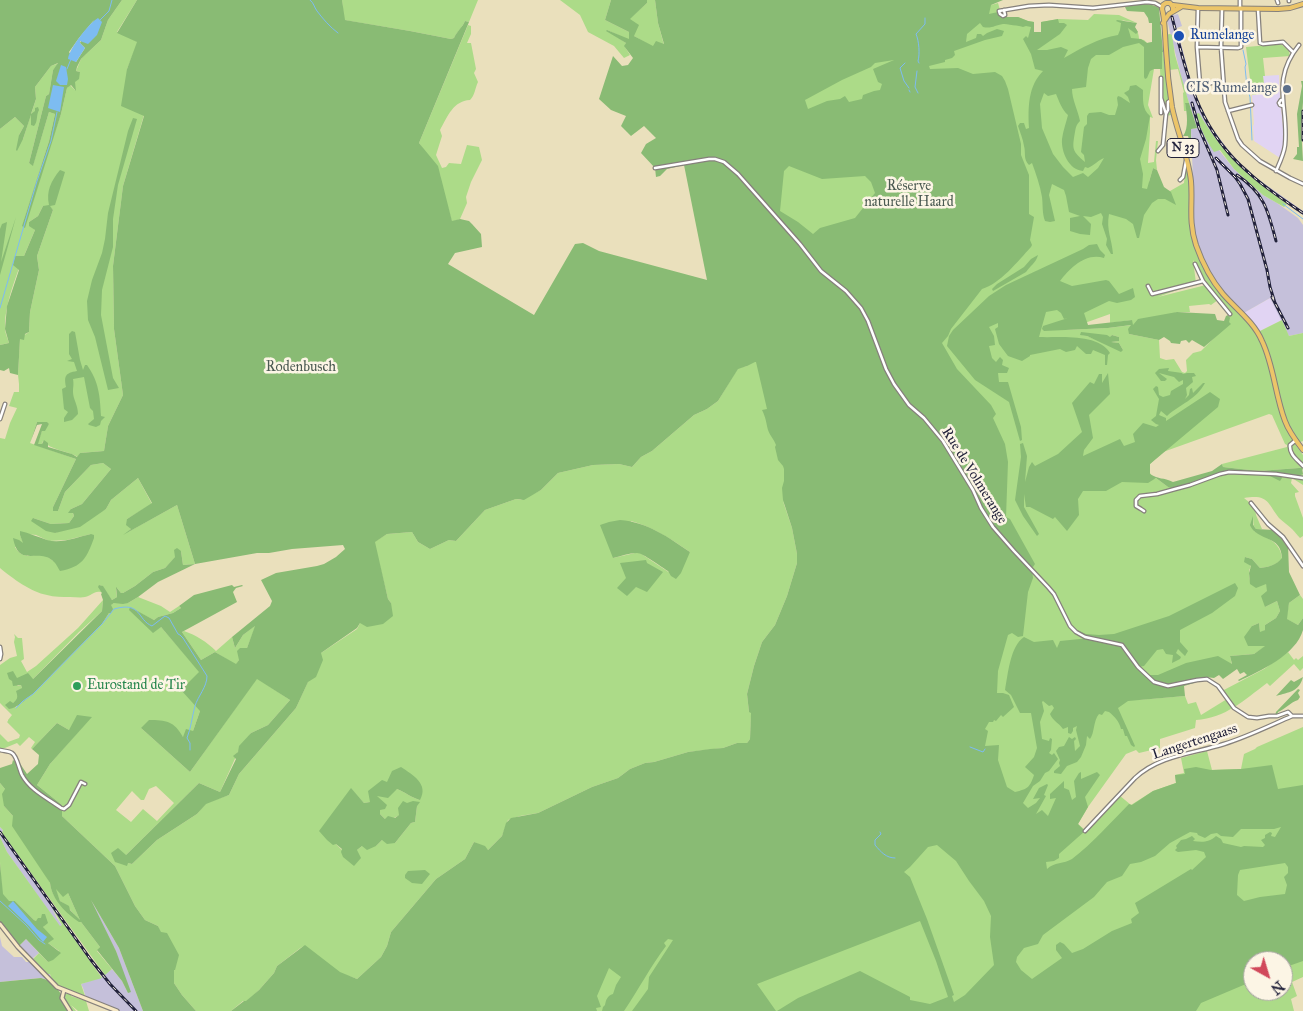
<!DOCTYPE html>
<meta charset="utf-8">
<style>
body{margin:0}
#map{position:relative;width:1303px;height:1011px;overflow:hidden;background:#eae0bc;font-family:"IM FELL Great Primer",serif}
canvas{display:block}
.north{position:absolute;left:1243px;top:951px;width:50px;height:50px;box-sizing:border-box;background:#fcf5e5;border:1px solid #a5a1a1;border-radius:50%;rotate:141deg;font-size:14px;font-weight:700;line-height:20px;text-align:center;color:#22223b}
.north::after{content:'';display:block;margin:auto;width:18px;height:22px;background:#d1495b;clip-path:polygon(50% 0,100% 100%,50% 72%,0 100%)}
</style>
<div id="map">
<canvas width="1303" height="1011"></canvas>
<div class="north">N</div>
</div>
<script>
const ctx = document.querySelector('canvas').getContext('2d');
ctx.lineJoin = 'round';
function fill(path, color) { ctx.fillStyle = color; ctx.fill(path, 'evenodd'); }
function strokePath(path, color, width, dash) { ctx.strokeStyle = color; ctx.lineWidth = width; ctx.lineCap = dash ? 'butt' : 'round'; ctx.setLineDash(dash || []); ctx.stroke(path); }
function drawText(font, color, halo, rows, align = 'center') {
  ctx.font = font + ' "IM FELL Great Primer",serif'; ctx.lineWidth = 5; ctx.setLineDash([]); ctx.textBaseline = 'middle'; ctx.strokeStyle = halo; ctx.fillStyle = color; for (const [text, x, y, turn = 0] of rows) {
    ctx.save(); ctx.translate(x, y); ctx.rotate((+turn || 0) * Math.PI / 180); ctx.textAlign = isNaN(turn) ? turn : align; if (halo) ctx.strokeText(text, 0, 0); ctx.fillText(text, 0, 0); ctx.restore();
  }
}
fill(new Path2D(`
 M1279,75l1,22 -2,6 3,4 3,29 -1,10 -3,12 -26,-17 -1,-15 1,-2 -2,-29 13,-2 -2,-17z
 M1270,298l12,22 -24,12 -16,-18z`), '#e1d4f3');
fill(new Path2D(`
 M1178,14l4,12 -5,2 13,50 9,25 10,21 20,27 9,10 17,16 48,34v4l-50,-36 -17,-15 -22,-27 -15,-23 20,36 15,19 29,26 14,8 21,15 5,7v108l-14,3 -19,-38 -28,16 -18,-19 -17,-25 -16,-42 2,-47 -2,-52 6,-1 -14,-44 -16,-64 3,-4z
 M0,827l3,3 -1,3 90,127 12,15 8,-6 10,12 6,12 -12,-42 -31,-61 34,58 24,63h-23l-27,-12v2l-7,-3 -3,-10 -2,-4 21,-7 -49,-67 4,8 5,7 -2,2 -53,-75 -7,-15z
 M0,937l2,9 12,11h8l4,5h3l-13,-13 10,-10 13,14 -6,5 17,16 1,5 -2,1 -9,-2 -40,4z`), '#c5c0da');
fill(new Path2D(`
 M122,0h15l-20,32 21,10 -11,27 17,46 -21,71 -10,80 1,63 9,66 -15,31 -4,25 -24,2 -2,4c-12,-7 -26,-6 -35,-16l-1,3h-5l5,-13 7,-7 -12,-2 -7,21 46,16 -23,48v4h5l7,-19 26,-27 12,-2 8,6 -29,35 -11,5 3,7 -5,7 -18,1 -18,-6 22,15 51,-24 5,-9 27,-22 14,26 -25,15 4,10 -3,3 49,-27 18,59 -12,1 -2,-14 -16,17 -12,4 -18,14 -12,7h-2l-4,-5 -1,2 1,7 -5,3 -10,-14 -3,-1 4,8c-8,-4 -11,3 -18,4 -4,1 -10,0 -15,0 -8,0 -16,0 -23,-2 -16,-3 -35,-17 -47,-27v-130l5,1 5,-16 7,-15 -8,-2 5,-14h5v-8l-1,-9 2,-37 9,-6 1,-20 9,-42 -2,-14 16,-46 -4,-4h-6l-5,10 -9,6 6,8c-11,26 -31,70 -30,98 0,5 3,11 4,15l-9,2v-216l15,-12 9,9 -5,9 4,4 13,-40 -1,-12 16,-21 8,-3 -6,7 -4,24 -3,2 -17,67 4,2 16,-53 6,2 -6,27 -27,86 39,-113 6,-26 3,-3 5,5v-9l5,-9 -4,-1 5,-12 20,-19 7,-20zM27,534l9,1 13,6 18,-1 24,-6 -38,27c-2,-2 -5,-4 -7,-5 -13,-4 -22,6 -31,-9l9,-3 -4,-9z
 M342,0h136l-9,22 -4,-1c-3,7 -8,11 -11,17l-3,1 -41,-8 -66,-11z
 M560,0h51l-6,20 24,12v8l-22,-10 19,13 -1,4 5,8 -6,3 -10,-12 -26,-14 -8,-17z
 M647,0h8l3,23 6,22 -11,2 -19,-11 -5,-17 18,-16z
 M990,0l1,5 7,-2 2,7 -2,3 4,4h16l10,4 6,1v10h7v-10l18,-3 29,1 6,-6 25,1 18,8 -16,-3c9,4 18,7 18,19l5,1 3,3 6,-1 1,27 -6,36 5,13 -3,-1v15l-2,31 6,-1 2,-21h2l-2,19 1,10 -4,-2 -4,14 21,9 14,-8 2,-18 5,16 -1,39 6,25 21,41 41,46 24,-12 7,16 14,-3v108l-8,3 8,11v15l-4,-2 -40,3 -36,-4 -1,-3 65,-17v-2l-2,-1 -13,-29 -3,-1 -106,38 -13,12v9l4,6 2,-1 12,9 61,-15 47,2c9,-2 18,5 27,0v11l-11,-7 -1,5 8,9 -4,1v3l8,22v18l-3,2c-3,-3 -5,-6 -8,-9 -4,-4 -9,-7 -13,-11 -12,-16 -11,-24 -35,-20l11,9 1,8 6,14h-6l-3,-4v-7l1,13c13,7 27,11 28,28 -6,6 -13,8 -22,9l-8,-9 -7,-2 6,10c-3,3 -2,9 -1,14l16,3 2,5 -3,18 12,-6 3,10 -4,7 -11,7v5l-5,3 -1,-10 -7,3 14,20 -12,8 -24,2 2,9 -95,35 48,-4 3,8 8,-2 5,13 26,-16 -5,-8 42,-22 24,-17 6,8 2,-2 2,2 5,-4v12l-3,3 -6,-7 -24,22 -3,-3c-23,17 -41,35 -71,37l-1,8 -35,11v9l-21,5 -3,-3 -10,4 -38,53 -10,17 7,6 34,-35 12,10 22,-14 23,-8 -1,-8 9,-2 -3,-15 26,-7 5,19 29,-1 3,-15 11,-5 2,-2 46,-20v250l-11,5 5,14 -6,3 3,12h-1056l17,-14 48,-51 -26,20 -3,7 -15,17 -13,12 -3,-1 -12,10h-35l-14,-16 -8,-12v-13l-16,-44 -13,-6 -10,-14 -20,-40 -53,-50v-11l-25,-20 13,-21 41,-47 -22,13 -12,-7 -25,26 -1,-1 4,-6 -6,-5 -9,9 -3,-3 -17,7v-16l8,8 11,-4 1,-3 -13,-13 1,-1v-1l4,-5 -12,-12v-38l10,-7 7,-2 -3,-14 1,-5 -1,-3 4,4h4l2,21 -3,2 6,11 9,-6 42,-38 25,-28 -1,11 -23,21 -46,47 -21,2 6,5 3,-1 1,3 -5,12 -4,3 3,5 7,-7 10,-7 69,-70 7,-11 1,-8 4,-2h14l10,-6 23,9 9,6 9,-6 2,2 -8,5 -15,4 -4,3 -24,-12 31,19 39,45v39l-7,20 -9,6 -43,-9 49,44 67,-94 33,22 -22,25 -17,8 -13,19 -18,40 -21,-9 -73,72 2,8 4,1 25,-24 40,-26 9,-11 23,-8 10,-21 57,-66 25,-55 36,-24 3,-6 31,-20 -3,-4 -14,-57 13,-8 25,-2 6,10 12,7 19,-9 7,1 29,-31 31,-11 5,1 20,-10 17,-17 35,-8 26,-1 13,3 9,-10 11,-6 42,-36 13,-6 11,-8 20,-33 9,-2 -47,-229zM1193,260l13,25 -48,12 38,-14zM1218,300l11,15h-1h1v8l-28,28 -8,2 -7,7 1,11 -2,2 -3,-1 -8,-13 -8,1 -6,-2 -1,-18 -30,-6 48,-22h13l-1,-6 20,-2 2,1zM1110,314v9l22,-3v5l-24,3 -43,2zM1081,335l29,3 2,-3 7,2v4l-10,1 10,1 4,7 -36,-14zM783,501l10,19 7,39 -13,51 -38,102 -2,-18 7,-28 8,-24 13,-17 12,-29 10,-33v-9l-5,-26zM631,521c22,6 40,18 59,31l-20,21 -30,-20h-5l-22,5zM751,716l5,31 -398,234 -9,-5 8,3 24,-22 6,-11 4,-14 45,-53 29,-20 9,-17 14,8 14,-14 6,-16 12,-4 18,-3 54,-26 26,-9 12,-9 15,-6 9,-1 34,-10 35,-4 14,-5h10l3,-4zM387,782l33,18c-8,-2 -15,-8 -23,-11l-21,6 4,19 5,5 9,-1 23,-12 -2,16 -4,1 -16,20 -13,-3 -6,6h-14l-5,4h-15l-6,-6 15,-55 13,14 6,-1zM156,786l18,17 -17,18 -14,-12 -12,13 -15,-12 16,-19 9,9h3l5,-11zM1253,961h30v30h-30z
 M468,25l3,1v8l-4,9h4l5,26 -2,4 4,9c-3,6 -3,13 -8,18 -17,1 -22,16 -30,30l2,6 -6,19 6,13 4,-1 3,-4 12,1 6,-19 12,2 3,13 -11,22 -5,15 1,6 -7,16 -8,3 -11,-39 -1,-9 -21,-31z
 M1170,34l2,1 3,20 14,48h-4l2,8h-3l-1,-18 1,-1 -6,-23 -9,1 -1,-21 -3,-14z
 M1281,44l8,7 1,5 -27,2 2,18h-2l2,17 -13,2 -6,-48z
 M1162,52h1l8,63 -5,1v-2l-4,-1 -2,-44h2z
 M1199,113c24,42 49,63 88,91l-3,3 -21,-12 -29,-26 -14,-19 -6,2c-8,-12 -14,-24 -18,-38z
 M1300,595l3,4v19l-5,7 -12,-6 3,-16z
 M256,625l-9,23h-7l-1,12 -3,5 -21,-13 -14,8 -19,-28 2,-1c12,4 23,11 32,20l16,-14 3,11 8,-13z
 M0,783l5,6 -1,17 9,10 37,67c2,18 18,27 30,38l-14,-16 -6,-4 -5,-13 13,5 13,29 19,25 -3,4 15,18 -7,6 -103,-142 1,-3 -3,-3z
 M0,837l7,15 53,74 2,-1 -11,-19 51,72 -21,6 4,12c-12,-3 -32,-8 -35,-22h-3l-14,-15 6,-6 9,9 11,-11 -11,-8 -5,-16 2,-3 -3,-6 -6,3 -2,-1 -19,-19 -6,1 -7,-8 -2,-32z
 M65,994h6v2l15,5 3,10h-11l-7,-6 5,6h-6l-6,-11z`), '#acdb88');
fill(new Path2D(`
 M0,0h122l-14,20 -7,20 -20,19 -4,8 -1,4 4,1 -1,7 -4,3 1,9 -5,-6 -4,3 -6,26 -36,114 -3,-2 27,-85 6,-27 -6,-2 -16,54 -4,-3 17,-67 3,-2 4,-24 5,-7 -7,3 -16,21 1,12 -5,15 4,-3v-3l3,-1 1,3c-3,5 -1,12 -5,16l-3,-1v-10l-8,24 -6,12 -1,-1 3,-15 5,-9 -9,-9 -15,12zM94,20l-13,21 -1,2 5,5 -9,14 -7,-10 10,-14z
 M137,0h205l3,20 65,11 41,8 3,-1c3,-7 8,-10 11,-17l4,1 -50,121 19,23 14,55 8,-2 9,2 3,3 9,10 1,13 -27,6 -7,11 86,51 41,-71 8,-1 16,8 108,29 -23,-115 -17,4 -7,7 -4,1 -1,-9 -14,-15 5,-9 10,-6 -12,-12 -13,10 -10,-10 5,-10 -15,-6 -12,-11 14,-43 9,10 6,-1 5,-7 -9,-12 2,-3 -20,-12 1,-1 22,9v-7l-24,-12 6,-20h36v3l-17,16 9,6 -5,11 19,10 3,-5 8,3 -6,-21 -3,-23h348l-12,5 -2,9 9,-2 4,5h16l10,4 6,1v10h7v-10l17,-3 1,4h5l3,2 -7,9 -23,16h10l14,-3 7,3 -4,8c18,-10 34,-20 54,-23l2,-5 1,-7 -5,-2 1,-1 20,3 -2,4 3,5 -2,2 -8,-6 3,10 10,1 6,4 5,-1v-19h-3l-1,-5 -4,-6 -17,-1 -2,-4c11,-4 24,-5 34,1l4,44h-1v17h-8l-4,2 -3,7 -2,1 -1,-2v-30l-5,-4 -16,4 -14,8h-13l-5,4 -3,9 -2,19 -14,2c0,11 6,21 8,32 -4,4 -4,6 -5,11 -3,17 -3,19 10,30l-1,-7 -3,-3 3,-25 3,-3v-8l2,-3 12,-1 8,3h6l3,-10 -1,-7 1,-2 3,1 9,6 -2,-6 -4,-4 5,-3 1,-4 6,-1 7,5c0,10 -1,19 7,26l-4,23 -6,20 3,15 -1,14 5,1 6,-21 4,2 7,17 7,5 5,13 -11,-6h-7l-6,4 -8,12 -5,23h-2l-4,-14 -7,-5 -17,-5c-3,16 3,25 4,40h-2l-5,-9 1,-6 -5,-15 1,-7 -2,-4 -10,4 -8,-1 8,8 -1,11 -10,-1 -10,-3v-13l10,-2 -11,-4 -3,-16 -2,-6 -12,-6 -3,11 6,26 -5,1 -5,-1c-3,-8 -2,-16 -3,-24 -2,-12 -6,-23 -10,-34l-3,2c-6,-6 -3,-12 -5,-19 -1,-7 -4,-14 -6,-20l2,-3h4l2,6 3,-1c-1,-21 -1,-42 14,-57l-8,-2 -4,-15 -8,-15 3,-3 2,2 3,-11 -5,-1 -3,1c-3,-1 -17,-3 -20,-3 -8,1 -11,5 -20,3l-3,-4 -13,11 -1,8 10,-4 1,-4h4l2,2 4,-3 10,-4 7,2 -2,5 -17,4 -31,11 1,4 -3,3 -7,2v2l-16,4 1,3 28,-1 15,6 22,-2 7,4 3,5 3,8 13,55v11l8,20v39l5,3 -4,23 2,5 -1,2c-13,14 -31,37 -49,42l-31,40 -3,7 -6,7 15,26 34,36 5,9 -3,4 12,26 3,18 -2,55 4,2 25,45 -2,3 -4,-1 3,4 1,8 -5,14 -5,44 -5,1 -6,-4 -4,2 -10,36 -1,22h6l6,2 5,12 -11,10 -2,-2 -5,6 -2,-1 -1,2h-4l-4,7 3,2 -3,15 14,-1 -1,15 9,27 8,5c13,-3 15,-5 19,-17l-9,-8 9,-10 3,-9 -6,-35h-11l-9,-18 -6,-5c3,-15 5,-44 19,-53l10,5 19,-2 4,8 3,-7 30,-3 -17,-10 13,6 13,1 15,-1 55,-18 66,-33 3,5 -3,8 -23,17 -32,17v12l8,9 -3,5 -7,-7 -2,4 5,4 -1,2 -8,4 1,-8 -7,-1 -3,-5 -6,1 -13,16 -6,1 11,12 1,-4h8l28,-12 32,-7 14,8 -2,-8 24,-2 11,-8h-17l-4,-9 8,-11 7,-3 1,9 5,-2v-5l11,-7 4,-7 -3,-10 -12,6 -4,-11 6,-5 -1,-7 -10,4 -6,-4 -1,-11 2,-7 -7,-4 1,-5 7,2 8,9c9,-1 16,-3 22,-10 -1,-20 -16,-17 -28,-27 -1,-1 -4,-5 -4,-6l3,-9v9l3,4 18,1 9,7 5,8 1,27 11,23 -11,8 -2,16 11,6 5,-7c0,4 0,8 0,12 -7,25 -43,41 -64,51l-1,-1 9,-5 -3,-3 -4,2 -3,-5 -14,10 -4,-4 -5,3c-8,-1 -15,-2 -20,5l-10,3 1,10 -57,5 -10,7 17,38 -1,1 -3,-2 -4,-9h-2l-2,-7h-2c-2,-8 -6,-12 -12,-17l-4,-1 -3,4 -3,-1c-6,7 -4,18 -9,25l-3,-3 -1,9 -5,12 -4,5 -10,4 -6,8 -7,-1v-2l6,-5 -1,-3 1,-3 -4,-9 3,-4 5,-1 5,-9 3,2 3,-2 1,2 -2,2 1,10 5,-5 -4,-16 1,-4 -4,2v3l-2,3 -3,-1v-6l-5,2c-4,-6 -10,-8 -13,-15l4,-6 -2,-3 -3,1 -6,-5 -1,1 2,9 -4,11 2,17 7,2 1,-3 2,1 -1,11 -2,3 3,2 2,-2 4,6 -9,12 -4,2 -5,8 -7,5 -10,17 5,5 8,-5 4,-5 -7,1 6,-11 8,-4 1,1 -4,10 2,1 -10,18 6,-4 6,6 8,-18 -6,1v-5l14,-13v7l5,2 3,10 4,-3 -2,-16 5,-8 2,-1v7l16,-7 3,3 -15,22 3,10 -10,17 7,7 -26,23v4l-5,3 -8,1 1,7c7,-7 17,-5 25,-10 21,-16 39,-37 57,-55l3,1 21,-14 23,-8 -1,-8 10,-1 -1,-5 12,-2 15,3 30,-1 31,-4 6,24 25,-4v176l-20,7v-7h-30v20l-52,22 -5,8h-419l21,-13 62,-27 50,26v3l20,4 18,-7 -12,-36 -16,-40 -163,63 19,27h-144l16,-22 1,-12 24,-37 -5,-1 -4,4 2,3c-16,21 -27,43 -42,65h-22l1,-4 2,-2c1,-5 2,-9 8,-11l3,-9 5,-8 -12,-9 -12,28 4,11 -5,1 1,3h-366l13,-10h2l13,-11 15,-17 3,-7 28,-21 35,27 17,7 24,-22 6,-11 4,-14 45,-53 29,-20 9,-17 11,4 3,4 14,-14 4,-13 5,-5 27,-5 54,-26 26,-9 12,-9 15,-6 9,-1 34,-10 22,-3 13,-1 14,-5h10l3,-4 1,-26 -2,-1 -2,-18 7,-28 8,-24 13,-17 12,-29 10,-33v-9l-5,-26 -9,-28 -1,-12 2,-7v-12l-1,-3 -5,-6 -3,-13 1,-2c-2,-6 -6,-9 -8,-15 -2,-8 -2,-12 -6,-20l5,-1 -11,-47h-1l-8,4 -9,3 -20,32 -11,8 -13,6 -42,36 -11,6 -9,10 -13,-3 -26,1 -35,8 -17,17 -17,10 -8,-1 -31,11 -29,31 -7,-1 -19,9 -12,-7 -6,-10 -25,2 -12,8 13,57 3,4 2,13 -10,8 -16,3 -7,-4 -3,5 -36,25 2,7 -7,17 -8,5 -12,26 -57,66 -10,21 -23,9 -9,10 -40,26 -25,24 -4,-1 -1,3 -12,-4 -4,-9 7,-5 8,7 73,-72 21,9 16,-33 -3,-3 5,-4 1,-6 12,-13 17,-8 22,-25 -33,-21 -67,93 -49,-44 8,-8c17,0 25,1 34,17l3,-8 7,2 7,-20 -19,-21 18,-18 -38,-45 -8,6 -24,-23 1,-3 24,13 4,-3 15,-4 8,-5 -2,-2 15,-11 38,-10 2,2 8,-2 1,1 -7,2 -3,4 4,10 -55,30 19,28 14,-8 21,12 3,-4 -2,-9 3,-3h7l8,-22 -12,9 -8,13 -3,-11 38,-31 2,-5 -11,-21 15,-7 41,-7 7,-2 12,-7 9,-8 -2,-4 -51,4 -23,4h-12l-62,11 -37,18 -20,15 -10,6 -5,1 -9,-1 -3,2 2,4 -2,4h-2l-7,11 -69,70c-8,5 -15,14 -24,15l-4,-4 5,-4 3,2c5,-4 5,-6 3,-12l6,-3 -1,-3 -8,1 -1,-5 -3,-2 -2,-6 6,-2 4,7 11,-5 5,6 69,-68 1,-11 -2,-6 1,-1 -4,-6 1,-2 4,1 9,14 5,-3 -1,-10 1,1 4,5h2l12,-7 18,-14 12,-4 10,-11 -1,-7 3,-2 4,3 2,14 12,-1 -18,-59 -54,30 8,-6 -5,-4 1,-6 25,-16 -14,-25 -27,22 -5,9 -26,18 -25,6 -9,-2 -15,-10 2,-3 18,6 18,-1 5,-7 -1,-3h-5l3,-4 11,-5 29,-35 -8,-6 -12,2 -26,27 -7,19h-5v-4l23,-48 -42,-14 8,-21 -5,1 -7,18 7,-21h10l2,2 -4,7h-3l-4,13h4l2,-4 4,3v4l24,7 5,3 3,-4 24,-2 4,-25 15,-31 -9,-66 -1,-63 10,-80 21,-70 -23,-10 6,-37 10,-27 -20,-9zM894,60l-21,9 5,13 4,2 -2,6 -6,1 -11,4 -1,4 -13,3 -4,-6 -5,3 -13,2 -19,8 -3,-9 37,-20 29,-13 4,-4zM1044,93l4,3 8,-2c3,7 6,16 12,21 -2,8 -5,16 -6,24 -1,13 7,31 21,32l2,-4 3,1c5,-2 12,-9 16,-10l-6,10 -10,9 -5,-4 -10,4 -10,-10 -10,-13 -11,-26 -2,-24zM789,166l33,13 43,-3 6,6 4,11 -20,25 -35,10 -7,6 -15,-12 -18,-11 4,-40zM1281,827l-6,10 -4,-1 1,-3 -2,-1 -5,3v3l-4,2 4,5 -2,2 -19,-1 -3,1 -18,-4 -2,-4 -5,-3c-7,7 -15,6 -23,5l2,-2 -3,-3 -6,3 -5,1 -5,6 1,2 -2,2 1,1 2,1 18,-2 8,2 2,5 -14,13 -1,-1 -56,34 4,10 -8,6 1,4 -20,8 -29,18 -11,4 -8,-9 -4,-2 -4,3v5l6,8 -30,21 -11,-9 -5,-8 1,-5 7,-9 14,-4 5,-9 51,-38 13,-15 15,-6 8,-12 11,-2 14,-6 15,-13 20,-11 7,1 1,2 7,3 6,-4 6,-1 4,3 12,1 8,-8h33zM937,845l19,16 13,20 15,20 7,15 -1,21 4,28 -29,30 -11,7 -2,-6 2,-1 -27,-76 -17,-42 -6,-5 6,-5 18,-20zM1285,863l3,4v6l-4,4 3,8 -2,9 -25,3 -16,4 -7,-6 1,-20 2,-5z
 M1301,81h2v21l-2,26 2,33 -10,-2 4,-5v-7h2l-2,-33 5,-28z
 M1185,103h4l8,25 -6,1v17l-3,-10h-5c6,-8 4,-23 2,-33z
 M133,118l4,1 -19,66 -5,34v28l-11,43 -1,25 12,63 6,10 -11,2 -13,-53 -7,-17 -1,-19 5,-21 10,-27 3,-14 3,-26 20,-82z
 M60,170l5,2 -10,33 -5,1 3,4 -16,46 2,14 -9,42 -1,20 -4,2 -1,6 -4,-1 -2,36 -8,-2 -1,-5 -5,3 -4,-1v-25l9,-2 -4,-14 2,-23 12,-36 -6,-5 2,-9h9l11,-26 -6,-4v-4l9,-6 5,-10 6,-1c-3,-14 2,-24 11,-35z
 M16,217l-16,58v-46l2,-5 5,-2 -6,40z
 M1097,244l3,6 5,5 -1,3c-18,-6 -34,10 -44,23l12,5 34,-6 3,1 10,13 14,-6 2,9 -4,3 -14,3 -8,-2 -25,12 4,12 44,-5 1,5 5,-6 39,-7 38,2 2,6 7,1 2,-5 2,-1 2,3 -1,4 2,2c-9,8 -18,15 -27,23l-12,-7 -3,3 -3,-3 -5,1 -1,3 -9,-1 -1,-2 -6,-4 -5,3 -30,-6 -1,-5 3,-4 -23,3 -64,3 -2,-2 1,-3 25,-8 -4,1 -3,-6 -4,-3 -11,2 -7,25c20,1 59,-4 71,16l-2,2 -1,10h-2v-10l-12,-5 -2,4h-5l-9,-8 -2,4 -9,2 -6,-3 -30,6v1l-8,5 -14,-5 -9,-12 -4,-15 3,-2v-4l-9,4 5,9 1,9 -6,1 3,12 4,4 4,-5 3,3 -1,5 7,3 -2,5h-9l1,9h9l13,45 1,13 -2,1 -11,-39 -34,-22 -28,-34 2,-10 4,-6 36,-34 17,-11 77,-36 6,-4z
 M1038,255c-2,8 -8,11 -12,17l-33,19 -1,-2 5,-5 27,-17 7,-8z
 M72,331l3,1 5,28 3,10 2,-5h2c12,17 13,31 14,51l4,1 -4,4 -1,4 -4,2 -7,-2 -1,-1 6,-5 -1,-8 -3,-3 -6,-31 -11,2c1,6 0,8 0,13 0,7 5,13 5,22l-6,6 -8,2v-4l4,-6 -4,-3 -2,-20 4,-2c-2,-11 -1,-14 11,-16l-3,-9 -7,-1 5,-2 -3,-5v-20z
 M1081,332l26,3 3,2 2,-2 7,2v4l-8,1 8,1 4,7 -2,2 -34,-16 -7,-1z
 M1169,368l-1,3 14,2 1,1 4,-1h7l2,3 -4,1 1,5 -7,6 1,7 -2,4 4,-4 1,-6 2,-1 1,5 10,-10h2c-9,17 -25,21 -38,33l-6,-5 -2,4 7,3v3l44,-29 10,7 -2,8 -68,57v10c9,6 13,3 23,8l39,-11 10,-7 1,3 36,4 40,-3h3l1,6c-7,4 -16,1 -24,-1l-2,2 4,1 1,2 -2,3 -10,-5 -1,-2 -40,-2 -54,17 -7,-2 -12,-9 -8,5 -26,-1 -16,9h-23l-5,8 1,16 -12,16 -12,-14 -2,2 -23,-12h-4l-2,-13v13l15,27 -2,2 -14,-20 -8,-16 6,-43 -1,-13 3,-1 4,13 -2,26 4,-15 3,-5 3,4 23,-12 24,-22 -10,-29 18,-21 4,2 5,-10h3v9l6,-10 2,21 -21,21 4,23 -9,12 -1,6 37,-17 4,7 11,-4 -2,-8 10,-11 13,4 3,-2 -3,-1 -5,-4 5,-4 3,-17 -6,-10 3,-3 2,1 1,8 4,2 7,-2 1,-4 12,-7v-4l-4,2 -5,-5 -15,-4 8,6 -2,2h-4l-6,-8 4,-4z
 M620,520c27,2 48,17 70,32l-9,21 -5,6 -5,-3 -3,-5c-7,-4 -25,-18 -31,-18 -8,0 -16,3 -24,5l-13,-33 9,-3z
 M20,531c9,2 18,6 27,9 14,4 31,-3 44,-6l3,1v3c-7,19 -11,29 -34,33 -2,-3 -4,-8 -7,-10 -15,-14 -34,8 -40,-23l6,2 4,3 -3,-8z
 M646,560l1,3 16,9 -16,20 -11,-5 -9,9 -10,-8 9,-10 -6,-15z
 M1303,677c-4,15 -14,15 -27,19l15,-16 3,2z
 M1298,689l2,1 -2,3 2,4 -2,3c-7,2 -13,9 -20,12l-1,4h-2l1,-4z
 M77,715l15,2 -42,47 -13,21 25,20v11l53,50 20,40 10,14 13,6 3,6 6,1 12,22 -4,15h-1v13l8,12 14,16h-53l-24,-63 -28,-48 25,51 15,41 -3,1 -6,-12 -25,-31 3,-3 -19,-25h-2c-13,-9 -27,-22 -29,-39l-38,-57 1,-10 -9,-10 -2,-12 3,-5 -5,-6v-15l12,-4 1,-4 4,3 2,-1 8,12 11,-10 1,-9 -7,-6 25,-26 12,7zM56,889l7,8 5,-4 12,27 -10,-10 -1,-4 -9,-5z
 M401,767c12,8 28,17 19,33 -8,-2 -15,-8 -23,-11l-9,9 -11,-2 10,9 -2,4 -5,1v4l5,5 3,-3 7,2 4,-3 -1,-7 5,-7 4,2 6,-2 7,1 -3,4 -2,16 -4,1 -16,20 -8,1 -5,-4 -6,6 -9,4 -5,-4 -5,4 4,8 -7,8 -11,-9 -2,-5 1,-3 -6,-5 -3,1 -6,-5 -8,-9 32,-43 13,15 6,-1 -2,-11 14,-11 5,2 5,-11z
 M0,863l3,31 6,7h6l19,19 2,1 2,-3h3l1,-4h3l3,9 -5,4 11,12 -6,4 13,10 -8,7 -5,2 -22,-23 -8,8 -18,-23z
 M425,870l5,4 -8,10 -10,-1 -7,-5v-3l3,-4z
 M41,978c18,5 20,18 29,33h-70v-29z`), '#89bb74');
fill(new Path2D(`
 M98,18l4,4 -5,13 -9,9 -8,-3v2l5,5 -9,14 -8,-3c1,-10 21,-36 30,-41z
 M61,65l5,2 2,12 -1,6h-7l-4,-4z
 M53,85l11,2 -4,25 -12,-4z
 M13,901l24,28 10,8 -4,5 -14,-16 -21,-20z`), '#7dbcf1');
strokePath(new Path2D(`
 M310,0c4,3 4,7 7,11 6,8 13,16 21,22
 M100,20l9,-9 3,-11
 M1243,50l3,14 -1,3 2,20 3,10 2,43
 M905,63l-5,5 4,13 5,7
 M919,63l-1,-2c2,-7 1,-20 -2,-27l9,-10v-6
 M67,69l4,-10
 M917,71l-2,16 3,6
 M909,90l1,2
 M1283,204l20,15
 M0,308l37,-127 14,-40 6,-29
 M16,708l7,-7 10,-7 69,-70 12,-15c28,-8 23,11 38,17l13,-10 4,2 9,16 2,1 3,3 24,38c0,11 -9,20 -12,30 -3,11 -4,22 -8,32l3,5v7
 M970,747l13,5 2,-3
 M880,832l1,2 -6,6v5c6,7 11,13 20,13
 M0,901l26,24 13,15 6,4`), '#7dbcf1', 1);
const minor = new Path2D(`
 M1277,0l1,3
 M1289,0v1
 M1198,8l-1,39 3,37 23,-2
 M1240,8v-8
 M1222,9l-1,39 4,54 13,37 4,6 18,16 30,17 13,6
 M1258,9l2,34 3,1 20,-2 10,10
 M999,11l30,-5 20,-1 44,3 54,-6 8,1 7,4
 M999,11l1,3 3,2 2,-1 -1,-5
 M1197,47l41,1 3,-1v-38
 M1161,78v20
 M1283,100h-2l-2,3 1,2 3,1
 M1228,111l24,-6
 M1161,113v-15l5,16 2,-4v-8l3,-2
 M1158,151l5,-6 3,-31
 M655,168l54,-9h6l9,3 14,12 62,70 21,27 25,20 15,17 7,13 18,48 8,15 15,21 15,13 19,23 30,49 8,18 12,19 21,24 34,36 6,7 16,32 6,6 9,5 37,8 16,22 16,15 14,4 29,-6 10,-1 11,7 16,22 14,9 9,1 12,-2h8l11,-4 4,4
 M1276,171c4,-9 8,-17 9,-26 4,-39 -15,-64 14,-100
 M1180,180l3,-3 3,-16
 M1195,264l8,17 27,33
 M1148,286l4,8 51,-13
 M0,419l5,-15
 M1296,440l-6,5c-1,10 8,15 13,21
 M1251,503l17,21 15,13 20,29
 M1144,511l-3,-2 -5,-3v-6l4,-4 17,-2 18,-5 15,-4 30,-11 9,-2 47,2 27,4
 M0,647l1,7 -1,5
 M0,750c3,1 9,1 12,3 5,3 7,16 10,22 8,15 25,23 39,33l3,1 5,-4 12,-23 4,2
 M1085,831l50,-53c25,-23 57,-24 89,-34 23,-7 45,-18 68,-28h11`);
const secondary = new Path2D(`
 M0,924l18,23 39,40 60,24
 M64,990l-2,8 8,13`);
const primary = new Path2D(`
 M1173,5l25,3 80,1 12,-1 13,-4
 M1173,11v-4l-3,-4h-4l-3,2 -1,4c3,9 3,30 4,41 1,19 3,38 6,57 5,25 16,48 19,74 2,23 -3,39 5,64 6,17 15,35 27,49 13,15 31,28 39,47 12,25 13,54 23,80 4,11 11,20 18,29
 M1163,23l6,-9 12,-7`);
strokePath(minor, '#86817c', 5);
strokePath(secondary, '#86817c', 5.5);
strokePath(primary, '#86817c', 6);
strokePath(minor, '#fff', 2.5);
strokePath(secondary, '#f7e8c3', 3);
strokePath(primary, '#ecc569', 4);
const rail = new Path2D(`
 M1172,17c16,61 26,112 76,155 17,16 36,28 55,41
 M1192,103l7,25 18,42 11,45
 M1303,111v29
 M1216,158l19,19 5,7 8,15 19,71 3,17 5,16
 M1237,175c27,18 31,35 39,66
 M1272,297l16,31
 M0,832l91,128 19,24 26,27`);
strokePath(rail, '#22223b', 3);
strokePath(rail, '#fcf5e5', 1, [4]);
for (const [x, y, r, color] of [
 [1179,36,6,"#1a4fb4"],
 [1287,89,5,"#5c6f8a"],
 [77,686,5,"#2e9e5b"]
]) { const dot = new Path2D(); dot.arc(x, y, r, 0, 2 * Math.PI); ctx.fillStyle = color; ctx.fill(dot); strokePath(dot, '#fcf5e5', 2); }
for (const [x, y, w] of [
 [1183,148,32]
]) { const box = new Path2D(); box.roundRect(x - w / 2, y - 9.5, w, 19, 4); ctx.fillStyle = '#fcf5e5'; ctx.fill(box); strokePath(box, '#22223b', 1); }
drawText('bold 12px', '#22223b', null, [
 ["N 33",1183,148]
]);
drawText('14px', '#164399', '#fcf5e5', [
 ["Rumelange",1190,36]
], 'left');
drawText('14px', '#4e5e75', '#fcf5e5', [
 ["CIS Rumelange",1277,89]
], 'right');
drawText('14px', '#4b5a52', '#fcf5e5', [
 ["Réserve",909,187],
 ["naturelle Haard",909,203],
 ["Rodenbusch",301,368]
]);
drawText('14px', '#22223b', '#fcf5e5', [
 ["Rue de Volmerange",974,476,58],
 ["Langertengaass",1195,742,-18]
]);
drawText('14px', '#27864d', '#fcf5e5', [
 ["Eurostand de Tir",87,686]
], 'left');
</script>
